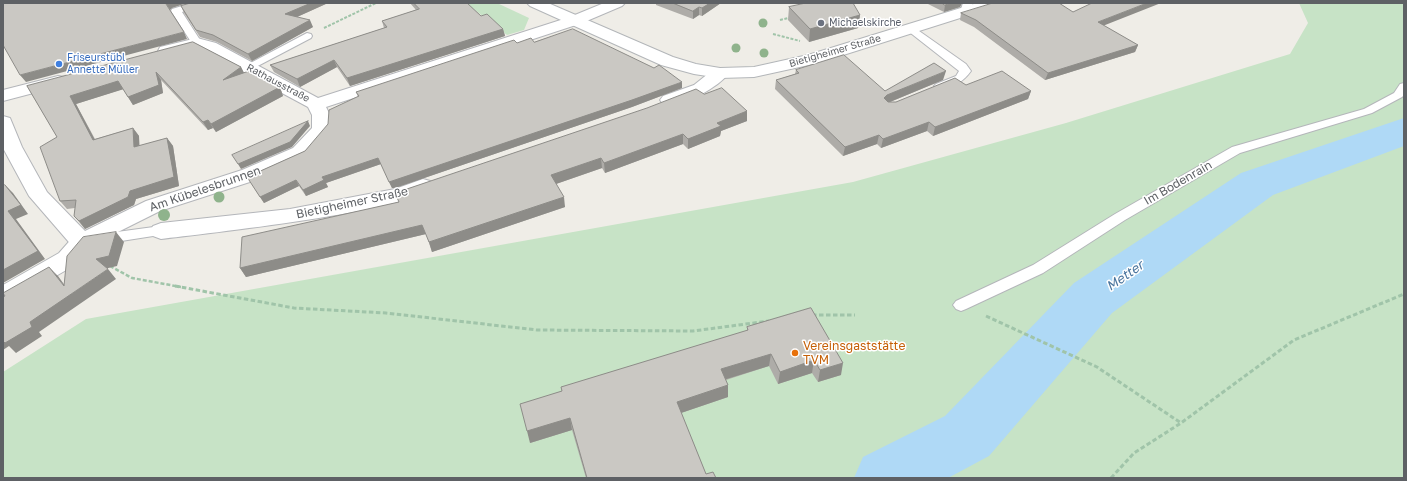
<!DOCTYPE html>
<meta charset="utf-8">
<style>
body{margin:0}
#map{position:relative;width:1407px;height:481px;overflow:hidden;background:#efede7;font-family:"Golos Text",sans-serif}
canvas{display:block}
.frame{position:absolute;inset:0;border:4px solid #5e6165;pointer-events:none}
</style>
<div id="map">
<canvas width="1407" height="481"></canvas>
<div class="frame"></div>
</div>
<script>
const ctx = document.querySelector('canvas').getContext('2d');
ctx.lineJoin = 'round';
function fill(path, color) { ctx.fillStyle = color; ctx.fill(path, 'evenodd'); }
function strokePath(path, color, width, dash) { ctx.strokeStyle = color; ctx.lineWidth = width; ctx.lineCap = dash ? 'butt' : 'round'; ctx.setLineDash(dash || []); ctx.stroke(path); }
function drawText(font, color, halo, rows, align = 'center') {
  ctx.font = font + ' "Golos Text",sans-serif'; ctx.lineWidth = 3; ctx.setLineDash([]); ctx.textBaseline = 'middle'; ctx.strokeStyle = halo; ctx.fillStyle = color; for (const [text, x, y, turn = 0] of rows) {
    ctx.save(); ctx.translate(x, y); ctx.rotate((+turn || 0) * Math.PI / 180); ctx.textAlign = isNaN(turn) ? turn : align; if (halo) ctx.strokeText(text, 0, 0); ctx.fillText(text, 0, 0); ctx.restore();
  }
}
fill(new Path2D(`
 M470,3h27l32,15 -5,12 -17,5 -40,-31z
 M1299,3h105v475h-1401v-106l83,-53 767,-137 213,-59 224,-69 18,-31z`), '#c7e3c6');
fill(new Path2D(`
 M1404,118v28l-131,49 -161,118 -123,143 -41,22h-94l9,-21 82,-41 129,-133 167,-110z`), '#afd9f6');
const lane = new Path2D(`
 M192,3h15l-2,2 -23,7 20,31 -5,3 -4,-1 -22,-34 1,-2z
 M963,3h10l-4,11h-8l-1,-2z
 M912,26l54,38 5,7c-7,10 -22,21 -35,17l-2,-2 2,-2 20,-8 3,-5 -51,-40 -1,-2 1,-2z
 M307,33l4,1 1,2 -1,2 -59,31h-8l-1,-2z
 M1404,83v12l-2,2 -30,16 -132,40 -115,67 -82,53 -77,36 -5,2 -5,-2 -3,-4 3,-4 77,-36 82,-51 117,-67 132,-38 30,-16 6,-9z
 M161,226l5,2 2,3 -2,3 -64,10 -5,-1 -2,-4 2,-4 5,-1z`);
const street = new Path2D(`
 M604,3h21l-3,3 -40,17 -256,84 4,8v14l-23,27 -51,24 -96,31 -78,39 -8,-2 -45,-52 -26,-48v-32l7,2 12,29 25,45 38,39 61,-30 96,-31 51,-22 19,-20v-13l-4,-8 -104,-56c-15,-5 -29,7 -44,4l-2,-4 2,-4 37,-9 19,5 102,55 252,-81z
 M720,68l6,1 3,4c-11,15 -48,35 -66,31l-3,-4 3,-4 31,-11 20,-16z
 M58,76l6,1 3,4 -3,4 -61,16v-11z
 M423,179l7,2 3,5c-15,25 -233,48 -272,53l-8,-3 -3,-5 3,-5 8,-3 129,-14 105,-20z`);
const secondary = new Path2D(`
 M527,3h21l125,54 23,7 24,4 34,-1 54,-12 169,-52h24l-3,3 -180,57 -64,14 -34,1 -26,-4 -33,-9 -131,-59z
 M82,234l8,2 3,6 -18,23 -64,37 -8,3v-20l56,-32 15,-17z`);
strokePath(lane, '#b4b6ba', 2);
strokePath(street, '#b4b6ba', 2);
strokePath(secondary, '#b3b6b9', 2);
strokePath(new Path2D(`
 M780,20l12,-3
 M324,28l52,-25
 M773,34l27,7`), '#a0c4a9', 2, [3, 1.5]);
strokePath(new Path2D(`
 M110,266l22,12 49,9`), '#a0c4a9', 2.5, [4, 2]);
strokePath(new Path2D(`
 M175,286l119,22 92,5 151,17 156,1 76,-10
 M812,315h43
 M986,316l111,51 84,56
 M1111,478l23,-25 47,-30 113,-83 110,-46`), '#a0c4a9', 3, [4.5, 2.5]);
fill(lane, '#fff');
fill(street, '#fff');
fill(secondary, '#fff');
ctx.fillStyle = '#8fb38c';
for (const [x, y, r] of [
 [763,23,4.5],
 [736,48,4.5],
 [764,53,4.5],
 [219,197,5.5],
 [164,215,6]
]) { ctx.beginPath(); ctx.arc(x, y, r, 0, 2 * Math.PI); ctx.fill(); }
fill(new Path2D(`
 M328,3l-31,14 16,10 -61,34 -35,-19 -17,-5 -16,-24 -3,-7z
 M410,3h57l14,13 22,13 2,7 -155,50 -13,-19 -37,20 -26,-15 -4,-7 114,-37 -2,-7 34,-11z
 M656,3h65l-19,13 -3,-1 -6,4 -37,-14z
 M926,3h36l-2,4 -16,5z
 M789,7l71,8 -2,13 -49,14 -21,-22z
 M1073,12l31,14 34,19 -3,7 -90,28 -71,-53 -14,-7 1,-7z
 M193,42l48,25 3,6 36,14 3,9 -67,36 -3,-4 -5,2 -47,-50 2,13 -30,12 -10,-16 -47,15 19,35 38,-11 6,8v10l28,-8 6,8 6,40 -43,13 -2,6 -49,24 -11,-13 1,-8 -8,1 -7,-8 -3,-64 -30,-51z
 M534,42l148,46 -50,19 -237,81h-3l-11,-24 -55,19 2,4 -22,9 -7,-10 -35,17 -17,-26 58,-26 53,-54 -2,-5 161,-49z
 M796,70l89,21 58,-11 -53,22h6l70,-17 65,6 -3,8 -95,37 -6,-5 -46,17 -4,-4 -34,12 -68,-67 1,-9 19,-6z
 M704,94l43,17v10l-26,10 -1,5 -32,13 -5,-5 -78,29 -3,-5 -46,16 9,23 -133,45 -6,-18 -180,43 -6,-9 159,-66 -4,-9z
 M811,308l30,67 -23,7 -6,-9 -34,11 -9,-18 -43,14 2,17 -47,16 25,61 10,4h-130l-14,-48 -42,13 32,-52 185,-60v-4z`), '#aeaca8');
fill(new Path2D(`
 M166,3h21l-15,5 -2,2 -4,-6z
 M311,3h17l-40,18 -3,-7z
 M710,3h11l-19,13v-8z
 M951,3h11l-2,4 -16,5 1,-7z
 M1147,3h14l-66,26 3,-7z
 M699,7v8l-6,4v-8z
 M860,15l-2,13 -49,14 1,-13z
 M310,20l3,7 -61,34 -4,-7z
 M503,29l2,7 -155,50 -3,-8z
 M184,32l3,7 -161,43 -6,-7z
 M1138,45l-3,7 -90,28 3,-7z
 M334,60l3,7 -37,20 -3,-8z
 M241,67l4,8 -22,5z
 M946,71l-3,9 -58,24 -1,-6 3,-3z
 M156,72l5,8 2,13 -30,12 -5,-8z
 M118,81l6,8 -48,15 23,44 -6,-8 -23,-44z
 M682,82v6l-50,19 -237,81h-3l-3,-6z
 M280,87l3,9 -67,36 -5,-8z
 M1031,91l-3,8 -95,37 2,-9z
 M747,111v10l-26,10 -1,5 -32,13v-10l29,-16z
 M208,120l5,8 -5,2 -5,-8z
 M308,121l2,5 -18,21 -51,22 -3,-5z
 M929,122l-2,9 -46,17 2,-9z
 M133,128l6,8 1,19 -6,-8z
 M683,134v10l-78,29 -1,-10z
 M879,135l-2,9 -34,12 2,-9z
 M167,138l6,8 6,40 -43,13 -2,6 -49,24 -6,-8z
 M378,158l3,6 -55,19 2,4 -22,9 -3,-6 19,-13z
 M601,158l1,10 -49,17 -2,-10z
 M296,180l3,6 -35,17 -4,-6z
 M5,185l8,8 15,21 -12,5 29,40 -42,24v-13l5,-59z
 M564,197l1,10 -133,45 -3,-10z
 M422,225l4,9 -180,43 -6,-9z
 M116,232l8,10 -7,24 -13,3 -8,-10z
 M49,267l9,9 13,18 37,-25 8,10 -77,53 3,4 -26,17 -7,-7 -6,4v-11l27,-17 34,-36z
 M771,354l-2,12 -49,15 1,-12z
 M814,360l-2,13 -34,11 2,-12z
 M843,363l-2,12 -23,7 2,-12z
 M728,385v12l-50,17 -1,-12z
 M570,418l2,12 -42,13 -3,-12z`), '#8d8c88');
const building = new Path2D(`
 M3,3h163v1l18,28 -164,43 -17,-30z
 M191,3h120l-26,11 25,6 -62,34 -35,-19 -17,-5 -15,-24z
 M414,3h53l14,13 6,-2 16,15 -156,49 -13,-18 -37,19 -27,-14 117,-38 -5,-6 37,-12z
 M673,3h37l-8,5 -3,-1 -6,4z
 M806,3h47l7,12 -50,14 -21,-22z
 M942,3h9l-6,2z
 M993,3h66l14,9 19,-9h55l-49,19 40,23 -90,28 -72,-53 -15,-7z
 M573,29l81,39 5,-3 23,17 -50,18 -240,81 -3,1 -11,-24 -56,19 2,3 -21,10 -7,-10 -36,17 -13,-20 58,-26 23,-27 1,-14 30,-14 -3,-4 158,-52 3,3 14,-5 3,4z
 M193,42l48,25 -18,13 26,-9 31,16 -69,37 -3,-4 -5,2 -47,-50 3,13 -31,12 -10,-16 -48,15 23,44 40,-12 1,19 33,-9 7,39 -44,14 -2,6 -49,24 -5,-5 2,-16 -16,1 -20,-54 17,-10 -30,-51z
 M844,55l41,36 49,-28 12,8 -59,24 -3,3 4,4h8l59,-24 11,7 36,-14 29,20 -96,36 -6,-5 -46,17 -4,-4 -34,12 -69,-67 23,-7 -3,-3z
 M722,88l25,23 -30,12 4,3 -33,13 -5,-5 -79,29 -3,-5 -50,17 13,22 -135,45 -7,-17 -182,43 2,-31 157,-35 -4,-9 252,-85 49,-19 8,5z
 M308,121l-18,21 -52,22 -6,-9z
 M5,185l16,20 -13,6 30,40 -35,19v-84z
 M116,232l-7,24 -13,3 12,10 -78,53 2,5 -27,16 -2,-2v-44l2,-1 -2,-3 46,-26 15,19 3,-30 16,-19z
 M811,308l32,55 -23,7 -6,-10 -34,12 -9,-18 -50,15 7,16 -51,17 29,72 7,-2 3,6h-129l-17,-60 -43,13 -7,-27 42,-13 -1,-4 187,-57 -1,-3z`);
fill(building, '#cac8c3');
strokePath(building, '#8d8c88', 1);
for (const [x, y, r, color] of [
 [821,23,4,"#6b7280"],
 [59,64,4,"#3f7fe0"],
 [795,353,4,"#e8710a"]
]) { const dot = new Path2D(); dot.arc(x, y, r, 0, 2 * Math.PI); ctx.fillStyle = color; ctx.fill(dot); strokePath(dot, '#fff', 1.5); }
drawText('10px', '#5b616d', '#fff', [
 ["Michaelskirche",829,23]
], 'left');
drawText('10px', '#5e6165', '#fff', [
 ["Bietigheimer Straße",835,51,-16],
 ["Rathausstraße",278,83,28]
]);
drawText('10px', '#366cbe', '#fff', [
 ["Friseurstübl",67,58],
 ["Annette Müller",67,70]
], 'left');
drawText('12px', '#5e6165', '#fff', [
 ["Im Bodenrain",1178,183,-30],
 ["Am Kübelesbrunnen",205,189,-19],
 ["Bietigheimer Straße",352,203,-12]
]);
drawText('12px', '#c56008', '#fff', [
 ["Vereinsgaststätte",803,346],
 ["TVM",803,360]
], 'left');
drawText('italic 13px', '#4a759e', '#fff', [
 ["Metter",1125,276,-35]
]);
</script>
